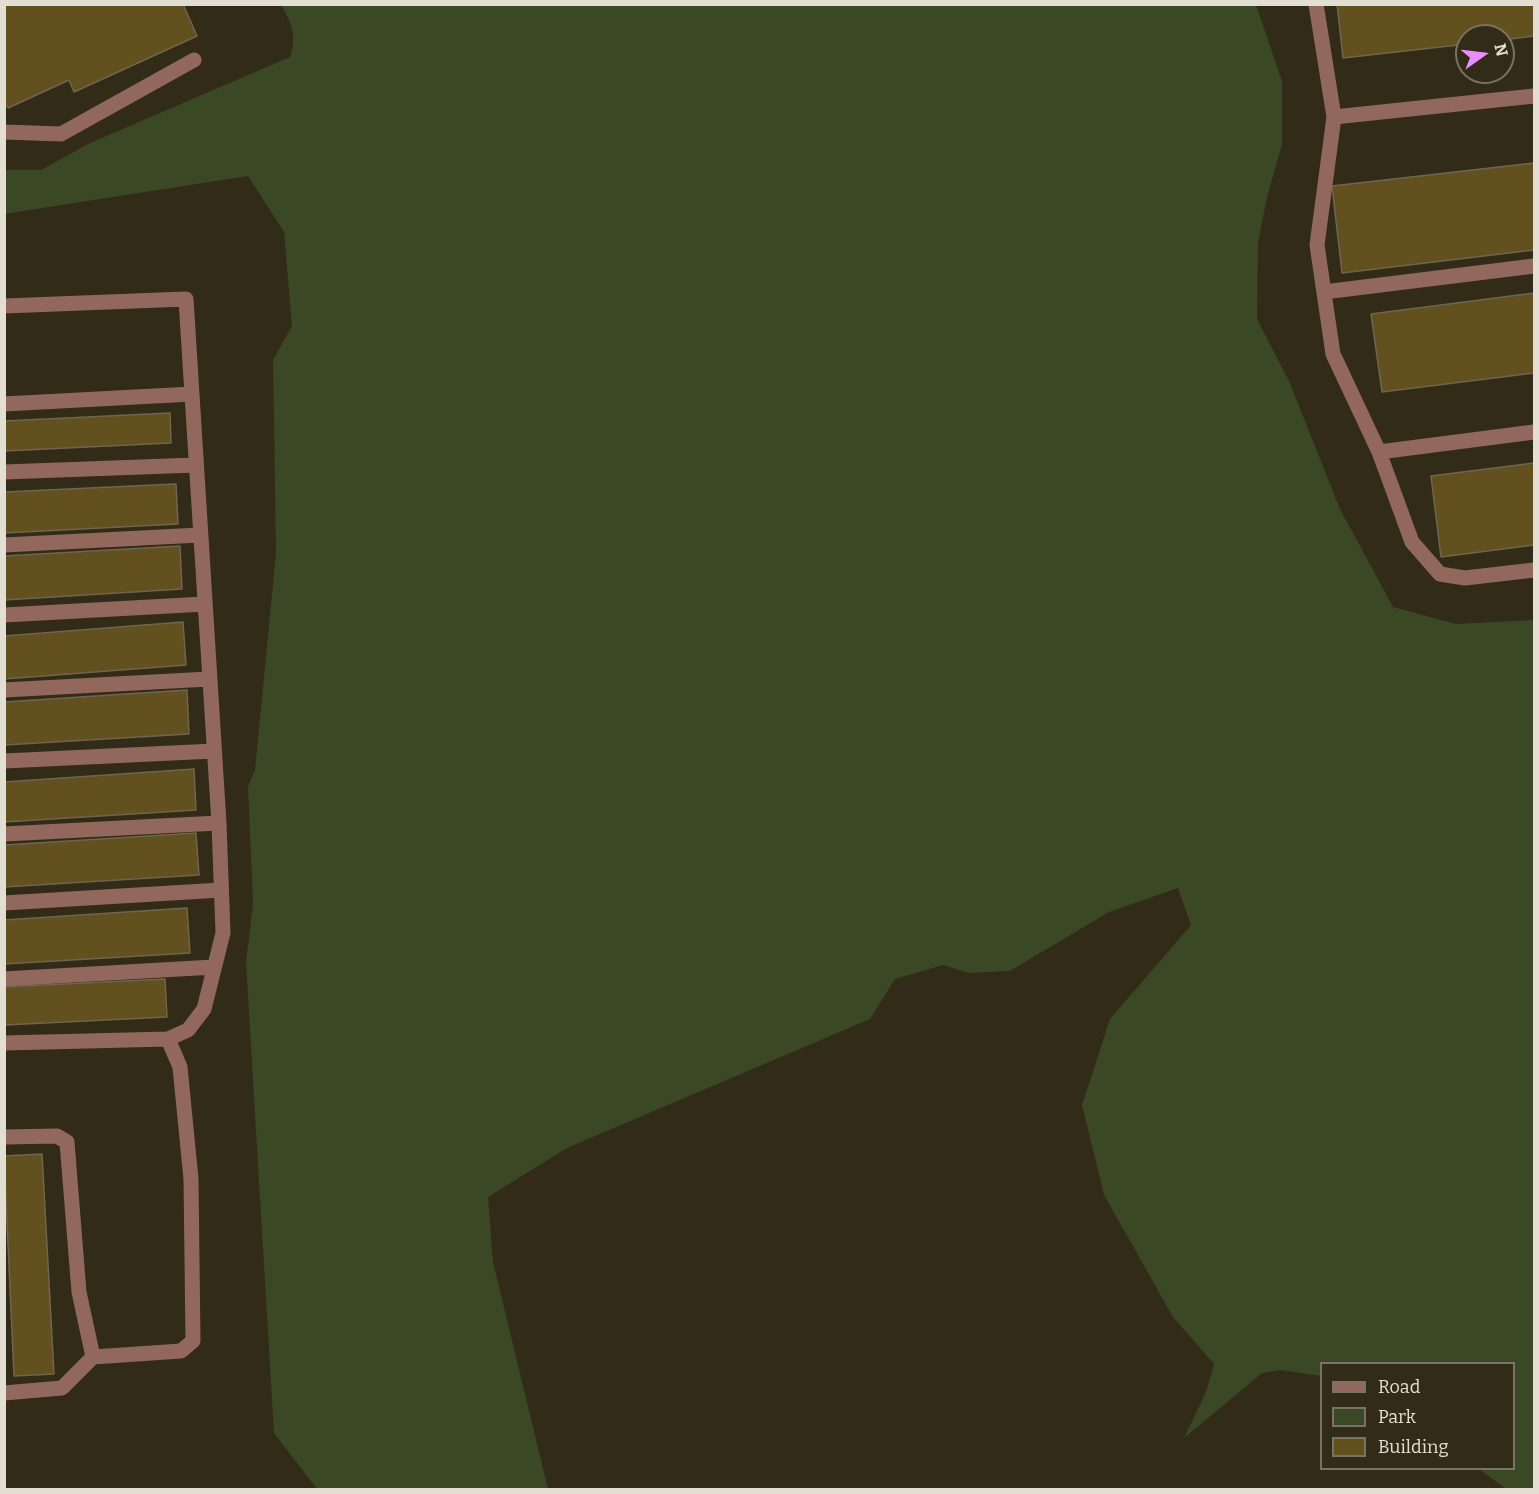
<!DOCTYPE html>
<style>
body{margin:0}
#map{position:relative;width:1539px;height:1494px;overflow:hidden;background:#322b18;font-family:Bitter,serif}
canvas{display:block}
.frame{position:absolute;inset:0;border:6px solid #e2ded2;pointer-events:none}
.legend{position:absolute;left:1320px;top:1362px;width:195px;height:108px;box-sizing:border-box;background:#322b18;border:2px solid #787362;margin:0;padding:8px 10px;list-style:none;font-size:18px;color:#e2ded2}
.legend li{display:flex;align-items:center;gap:12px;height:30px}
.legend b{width:30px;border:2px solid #787362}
.north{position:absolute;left:1455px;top:24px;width:60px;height:60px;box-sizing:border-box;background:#322b18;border:2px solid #787362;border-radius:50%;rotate:76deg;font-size:16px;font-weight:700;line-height:24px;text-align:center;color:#e2ded2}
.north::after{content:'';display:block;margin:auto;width:21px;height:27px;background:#e88eff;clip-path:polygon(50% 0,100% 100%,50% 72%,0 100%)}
</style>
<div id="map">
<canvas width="1539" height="1494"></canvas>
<div class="frame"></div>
<ul class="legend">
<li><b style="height:8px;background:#93685c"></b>Road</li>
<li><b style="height:16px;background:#3a4825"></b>Park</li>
<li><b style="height:16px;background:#62501e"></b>Building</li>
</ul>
<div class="north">N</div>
</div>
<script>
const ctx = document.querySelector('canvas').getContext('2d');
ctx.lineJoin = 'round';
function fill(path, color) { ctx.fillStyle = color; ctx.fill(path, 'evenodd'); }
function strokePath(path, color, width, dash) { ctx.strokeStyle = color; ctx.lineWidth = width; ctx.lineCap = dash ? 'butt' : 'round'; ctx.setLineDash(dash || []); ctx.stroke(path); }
fill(new Path2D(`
 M281,5h975l26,76v63l-15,53 -9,45 -1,77 32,62 51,128 53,98 63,17 78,-4v869h-28l-27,-20 35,-1v-104h-192l-1,12 -40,-6 -19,3 -78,65 22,-46 8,-28 -41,-47 -69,-122 -22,-90 28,-86 81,-94 -13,-37 -69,24 -99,59 -41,2 -26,-8 -48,14 -25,40 -303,129 -79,49 5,65 55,227h-231l-43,-56 -28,-470 7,-59 -5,-117 7,-17 21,-217 -3,-193 19,-34 -8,-94 -36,-56 -244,38 1,-44h36l49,-27 200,-86c7,-21 2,-33 -9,-52z`), '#3a4825');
const building = new Path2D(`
 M4,4h179l14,32 -123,56 -5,-12 -61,28 -4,-7z
 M1337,4h197v32l-31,4v-4h-36v8l-124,14z
 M1534,163v87l-192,23 -10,-87z
 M1534,293v80l-152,19 -11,-78z
 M170,413l1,30 -167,8v-30z
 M1534,463v82l-93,12 -10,-81z
 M176,484l2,40 -174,9v-41z
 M180,546l2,43 -178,11v-44z
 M183,622l3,43 -182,14v-43z
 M187,690l2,44 -185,11v-43z
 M194,769l2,41 -192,12v-40z
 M196,833l3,42 -195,12v-42z
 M187,908l3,45 -186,11v-44z
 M165,979l2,38 -163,8v-38z
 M42,1154l12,220 -40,2 -10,-220z`);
fill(building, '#62501e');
strokePath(building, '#6e6651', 1.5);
strokePath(new Path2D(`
 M1316,4l18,113 -17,128 16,109 46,98 155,-20
 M1334,117l200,-21
 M4,132l57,2 133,-74
 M1324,292l210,-26
 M4,306l182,-7 33,524 4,110 -19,76 -16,21 -20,9 -164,4
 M4,404l188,-10
 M1379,452l33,90 28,32 25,4 69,-8
 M4,472l192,-7
 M4,545l196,-10
 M4,615l201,-11
 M4,690l205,-11
 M4,761l210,-10
 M4,834l215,-11
 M4,903l217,-13
 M4,979l210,-12
 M4,1137l53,-1 10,6 12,150 14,65
 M4,1393l58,-5 31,-31 88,-6 12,-10 -2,-162 -11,-112 -12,-28`), '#93685c', 15);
</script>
